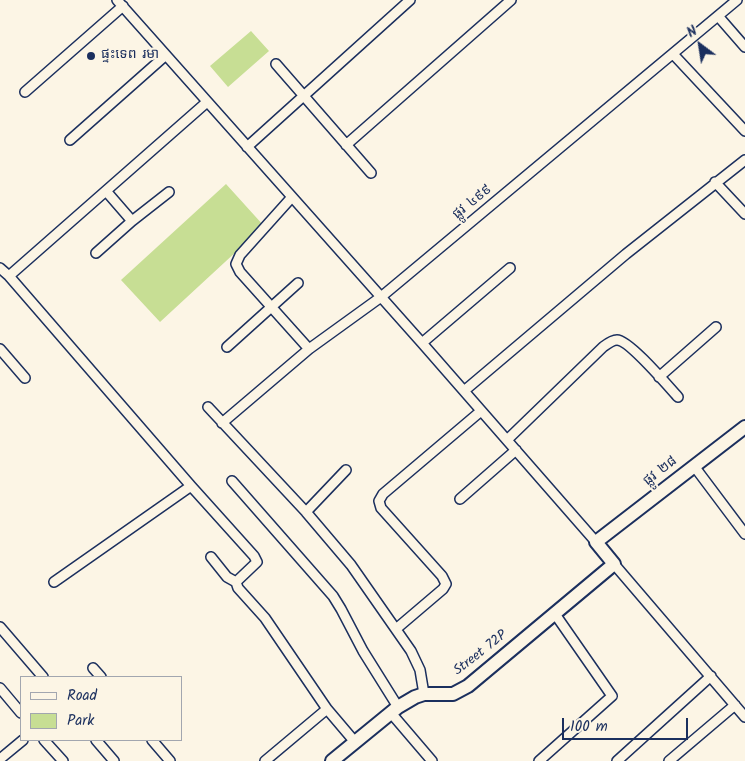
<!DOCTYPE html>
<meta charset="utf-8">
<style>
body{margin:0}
#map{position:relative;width:745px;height:761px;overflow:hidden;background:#fcf5e5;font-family:Kalam,sans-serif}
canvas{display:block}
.legend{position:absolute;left:20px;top:676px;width:162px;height:65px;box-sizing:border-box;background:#fcf5e5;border:1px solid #a2a6af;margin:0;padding:6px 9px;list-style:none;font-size:15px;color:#1b2f5e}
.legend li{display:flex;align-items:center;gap:10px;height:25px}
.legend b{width:25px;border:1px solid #a2a6af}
.north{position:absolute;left:675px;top:20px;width:50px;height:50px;-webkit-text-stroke:4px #fcf5e5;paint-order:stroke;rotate:329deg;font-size:14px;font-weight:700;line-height:20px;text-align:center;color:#1b2f5e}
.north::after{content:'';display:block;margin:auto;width:18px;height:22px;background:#1b2f5e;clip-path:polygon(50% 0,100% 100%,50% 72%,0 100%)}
.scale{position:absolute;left:562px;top:718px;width:126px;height:22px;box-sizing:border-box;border:2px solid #1b2f5e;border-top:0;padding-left:6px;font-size:15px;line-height:18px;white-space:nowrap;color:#1b2f5e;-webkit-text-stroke:4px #fcf5e5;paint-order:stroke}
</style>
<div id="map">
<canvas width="745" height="761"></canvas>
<ul class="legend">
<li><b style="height:6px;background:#fcf5e5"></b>Road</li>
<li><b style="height:14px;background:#c7de94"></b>Park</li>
</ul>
<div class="north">N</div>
<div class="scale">100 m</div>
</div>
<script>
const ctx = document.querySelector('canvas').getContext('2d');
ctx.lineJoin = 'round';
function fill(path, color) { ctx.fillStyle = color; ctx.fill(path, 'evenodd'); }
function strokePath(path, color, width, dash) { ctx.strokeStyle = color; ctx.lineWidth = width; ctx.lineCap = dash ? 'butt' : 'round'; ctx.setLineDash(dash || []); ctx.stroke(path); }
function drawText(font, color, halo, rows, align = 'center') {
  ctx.font = font + ' Kalam,"Noto Sans Khmer",sans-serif'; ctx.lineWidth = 4.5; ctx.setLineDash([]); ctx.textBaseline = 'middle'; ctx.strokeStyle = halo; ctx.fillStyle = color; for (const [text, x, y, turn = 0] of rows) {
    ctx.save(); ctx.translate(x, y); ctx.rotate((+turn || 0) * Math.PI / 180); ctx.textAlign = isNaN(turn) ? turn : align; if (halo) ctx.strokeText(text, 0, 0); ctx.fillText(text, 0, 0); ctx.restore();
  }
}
fill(new Path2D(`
 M251,31l18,20 -41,36 -18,-21z
 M226,184l38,42 -104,96 -39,-42z`), '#c7de94');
const street = new Path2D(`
 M117,0l305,343 174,199
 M718,16l27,31
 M673,54l72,77
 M276,64l95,109
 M25,92l98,-86
 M70,140l96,-85
 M346,145l165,-145
 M247,147l163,-147
 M715,182l30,32
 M292,197l-52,58 -4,9 4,8 69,77
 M132,221l37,-29
 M96,253l36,-32 -26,-30
 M0,268l9,8 182,210 63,70 3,6 -21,20
 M9,276l198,-174
 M422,343l88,-75
 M227,347l71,-64
 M0,349l25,29
 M659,377l57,-50
 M464,391l162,-137 119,-94
 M208,407l98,105 45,53 60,86 9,19 4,24
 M222,423l87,-74 72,-52 356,-297
 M507,440l96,-93c4,-3 9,-7 14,-7 12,0 51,46 61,57
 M694,466l51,68
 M232,481l101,115 8,13 22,42 35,56
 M460,499l56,-49
 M306,512l40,-42
 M211,557l16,20 9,5 2,6 27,30 62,91 28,33
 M614,564l131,153
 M54,582l137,-96
 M0,627l43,50
 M396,629l47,-40 3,-5 -4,-8 -61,-68 -2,-7 4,-7 98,-83
 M93,668l8,9
 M0,688l21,25
 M391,713l41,48
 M44,740l19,21
 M96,740l18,21
 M152,740l18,21
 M0,759l23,-19
 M265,761l62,-52
 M539,761l73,-65 -57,-82
 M617,761l94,-85
 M669,761l66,-56`);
const secondary = new Path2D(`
 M332,761l66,-54 17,-10 9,-3h29l15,-8 146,-122 -18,-22 149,-115`);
strokePath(street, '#1b2f5e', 12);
strokePath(secondary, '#1b2f5e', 16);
strokePath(street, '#fcf5e5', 9);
strokePath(secondary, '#fcf5e5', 12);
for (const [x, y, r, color] of [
 [91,56,5,"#1b2f5e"]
]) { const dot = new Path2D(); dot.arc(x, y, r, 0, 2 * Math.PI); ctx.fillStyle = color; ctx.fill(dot); strokePath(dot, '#fcf5e5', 2); }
drawText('14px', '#1b2f5e', '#fcf5e5', [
 ["ផ្ទះទេព រមា",101,56]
], 'left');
drawText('14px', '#1b2f5e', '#fcf5e5', [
 ["ផ្លូវ ៤៩៩",473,203,-39],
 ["ផ្លូវ ២៨",661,472,-38],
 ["Street 72P",481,654,-38]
]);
</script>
